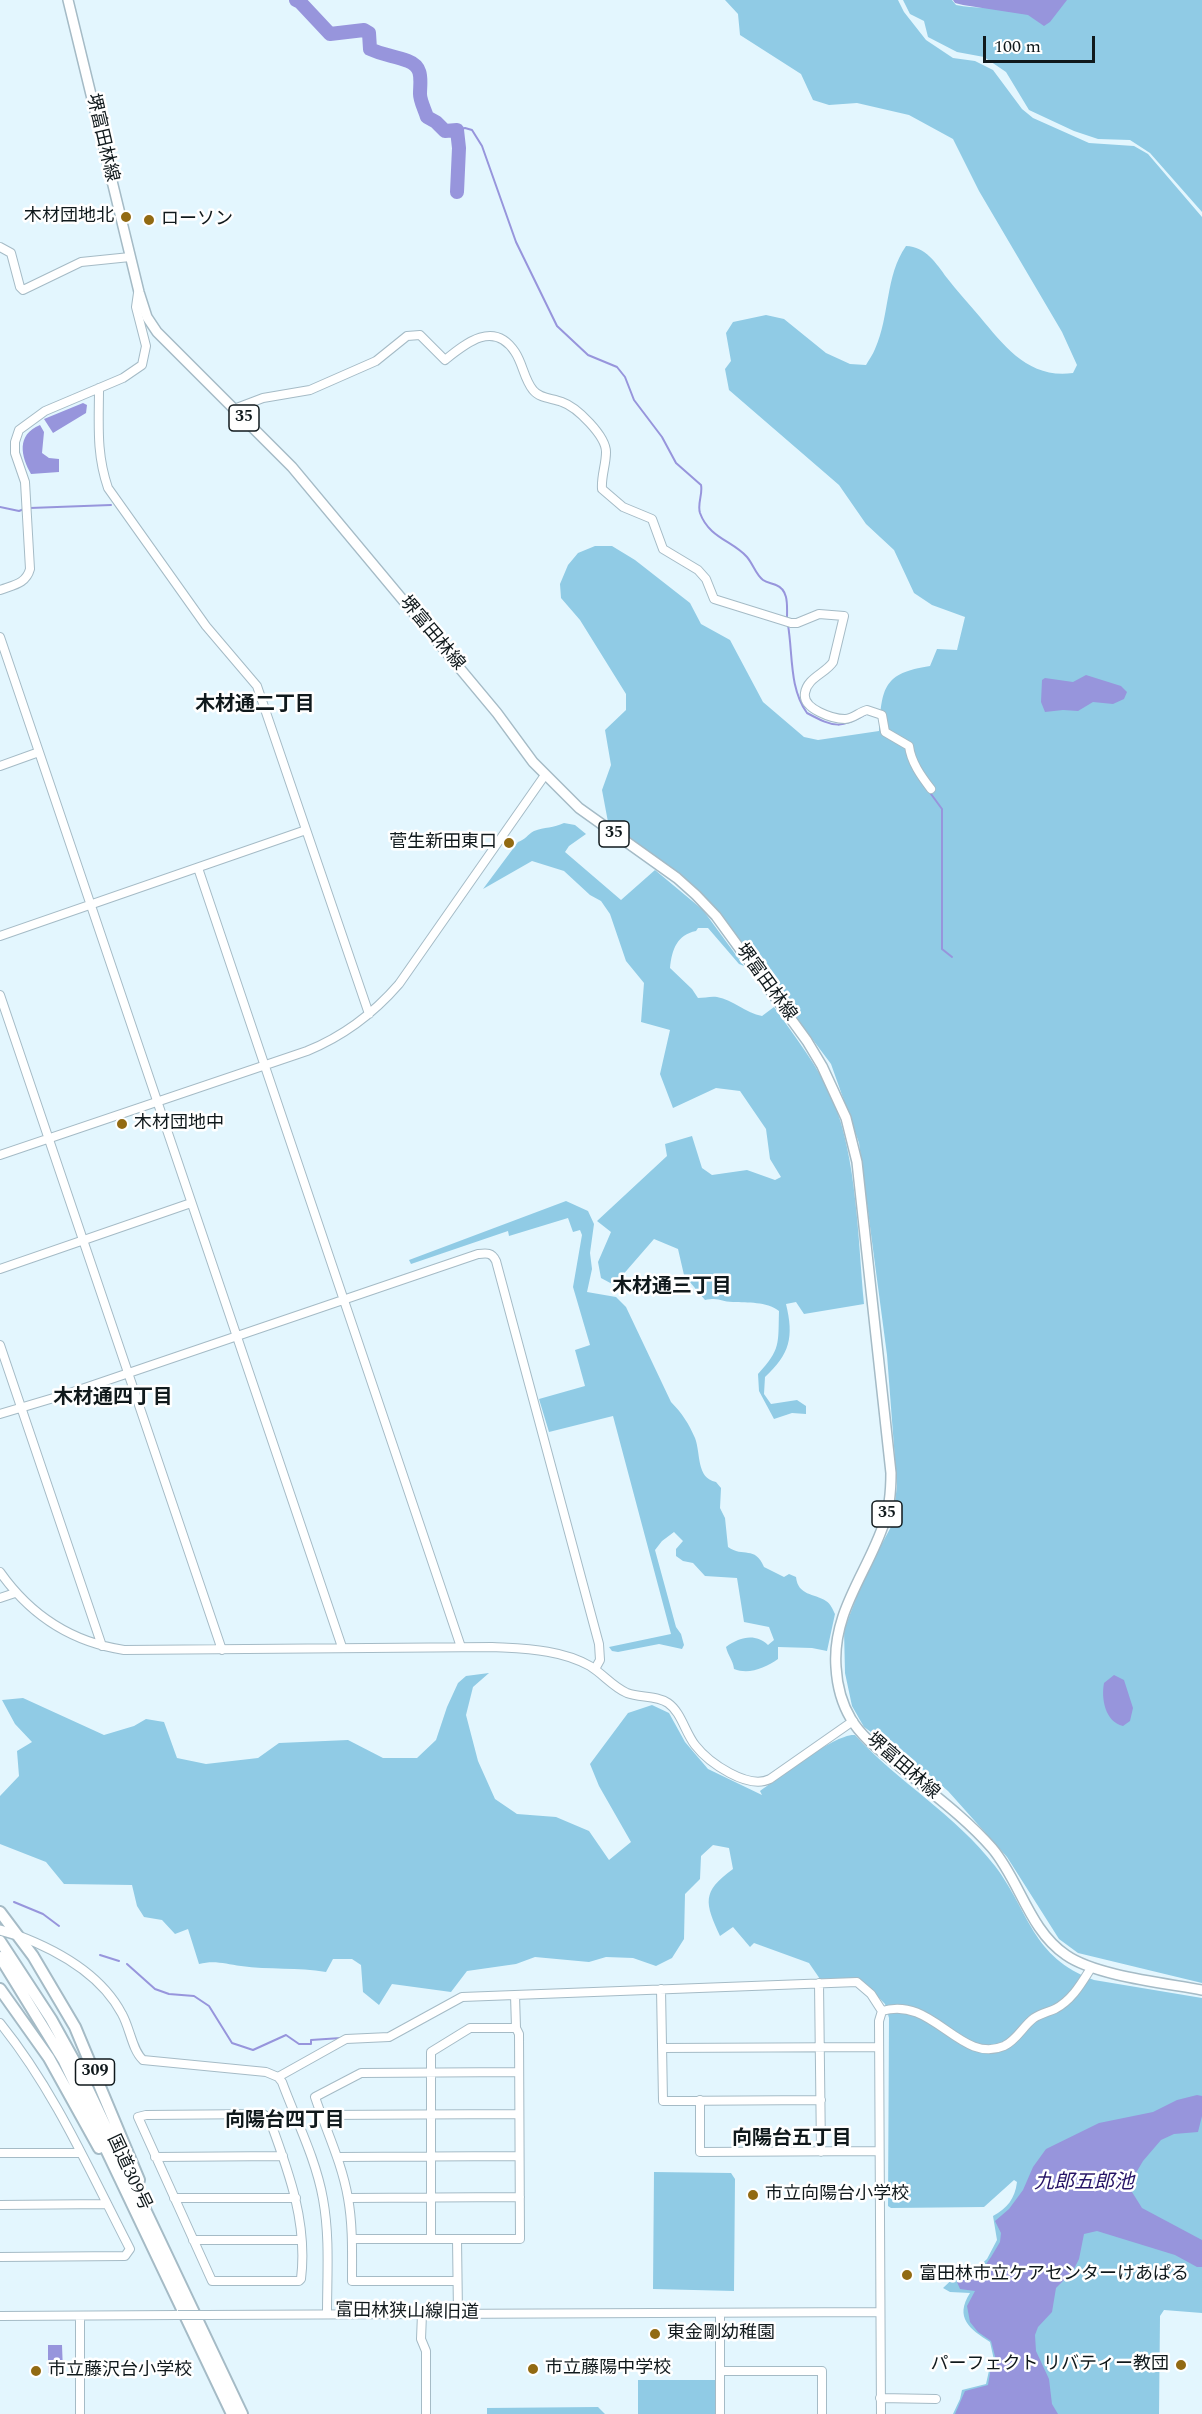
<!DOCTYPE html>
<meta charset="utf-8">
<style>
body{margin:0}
#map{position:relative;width:1202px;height:2414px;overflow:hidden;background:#e3f6fe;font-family:Spectral,serif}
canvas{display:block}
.scale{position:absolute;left:983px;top:36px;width:112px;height:27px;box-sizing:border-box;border:3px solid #10191c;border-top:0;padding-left:8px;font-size:18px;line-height:21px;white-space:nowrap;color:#10191c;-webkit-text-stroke:4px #fff;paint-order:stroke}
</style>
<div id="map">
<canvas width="1202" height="2414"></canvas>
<div class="scale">100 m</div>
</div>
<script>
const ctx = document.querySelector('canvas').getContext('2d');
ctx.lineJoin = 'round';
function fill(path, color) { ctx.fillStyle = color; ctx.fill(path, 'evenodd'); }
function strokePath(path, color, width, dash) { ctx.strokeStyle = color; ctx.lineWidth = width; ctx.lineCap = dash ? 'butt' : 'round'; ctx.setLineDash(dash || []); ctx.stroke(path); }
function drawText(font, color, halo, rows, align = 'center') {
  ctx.font = font + ' Spectral,"Noto Sans JP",serif'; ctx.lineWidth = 5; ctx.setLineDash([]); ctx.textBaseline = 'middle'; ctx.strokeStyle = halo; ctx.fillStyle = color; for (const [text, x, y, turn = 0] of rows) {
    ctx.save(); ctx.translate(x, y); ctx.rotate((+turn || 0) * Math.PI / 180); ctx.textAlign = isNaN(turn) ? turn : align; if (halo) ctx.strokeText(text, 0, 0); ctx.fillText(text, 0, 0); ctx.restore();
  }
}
fill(new Path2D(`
 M725,0h173l6,12 22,28 27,18 22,3 18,9 29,39 11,9 56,25 45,3 14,8 54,63v1766l-124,-30 -19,-14 -52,-82 -59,-66 -23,-20 -61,-44 -12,-21 -7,-33 -1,-43 21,-55 27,-50 5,-39 -10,-131 -28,-212 -28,-79 -89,-119 -65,-71 -69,-52 -6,-32 9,-25 -6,-35 21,-20v-16l-46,-74 -19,-22 -1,-14 8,-19 10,-12 17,-7h17l23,14 55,43 11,21 29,16 33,62 41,35 14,3 61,-9c3,-43 4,-58 51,-65l7,-17 20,1 8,-33 -33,-12 -18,-12 -20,-43 -28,-26 -27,-39 -110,-95 -4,-21 6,-8 -5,-28 7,-11 33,-7 18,4 42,34 24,11 16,1c3,-5 7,-11 9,-16 15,-33 10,-73 31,-103 20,1 30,17 41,32 10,13 22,26 33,39 25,30 49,62 93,56l4,-8 -15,-33 -83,-141 -26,-52 -44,-24 -52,-12 -28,2 -16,-5 -12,-26 -61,-39 -2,-21z
 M903,0h49l4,5c37,7 70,-2 106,-5 46,0 94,0 140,0v212l-52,-59 -20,-13 -32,-1 -24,-8 -45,-21 -23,-38 -22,-15 -27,-5 -29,-15 -4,-16 -14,-7z
 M564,823l11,2 11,9 -17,12 -4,6 56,48 34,-30 48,40 41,56 -5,-2 -31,-36h-10l-2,3c-19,4 -24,18 -26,37l22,21 6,9c6,0 13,-2 19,-1 16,3 29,16 45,19l12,-9c21,30 45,60 59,93 24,59 25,140 31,204l-60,10 -8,-12 -10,2c8,33 4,50 -21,73l-1,17 7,10 26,-4 9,6v8l-14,-1 -18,6 -15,-28 -1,-17c23,-25 20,-30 21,-63 -13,-10 -31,-8 -46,-9 -13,0 -12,-5 -28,-2l-21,-25 -6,-26 -24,-10 -40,46 -13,-7 -3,-16 13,-30 -14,-11 70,-65 -2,-12 27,-8 10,32 10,7 35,-5 28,10 6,-3 -11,-18 -4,-30 -26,-38 -24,-3 -43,20 -13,-34 10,-44 -29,-8 3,-39 -18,-22 -16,-47 -9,-13 -11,-6 -26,-24 -32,-10 -49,28 35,-47c7,-2 10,-8 16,-11 10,-4 20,-3 30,-8z
 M566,1201l22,10 6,13 -4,29 2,16 -5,23 29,5 10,10 45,95c11,11 18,22 24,36 6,16 1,40 21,44l5,6 -1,20 5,10 3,29c15,11 27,-2 36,20l20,10 5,-3 7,3c2,19 18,16 30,24 5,3 7,9 9,13l-8,37 -15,-3 -34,-1v12c-13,9 -29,16 -44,10 -1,-9 -6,-13 -8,-22 14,-10 29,-14 42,-2l6,-5 -5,-13 -25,-5 -7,-44 -32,-2 -12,-13 -10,-2 -7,-5v-7l7,-8 -9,-9 -12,9 -7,9 21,77 5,7 3,11 -2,4 -23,-5 -41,8 -6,-1 -3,-4 62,-13 -58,-218 -64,16 -10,-33 46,-13 -10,-36 15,-5 -17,-58 9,-52 -2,-5 -7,2 -5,-14 -59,18 -1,-5 -97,33 -2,-4z
 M489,1673l-16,14 -7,28 12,46 17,38 22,15 39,3 33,14 20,29 22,-18 -32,-56 -9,-22 38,-51 24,-8 17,8 16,29 23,27 54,26 -2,-4c19,-13 75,-58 95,-56 43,47 101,80 140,131 35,46 36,91 99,114l108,18v315l-38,-3 -4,6 -1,98h-206l7,-15 2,-9 24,-6 4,-18 4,-6 -4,-18c-20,-13 -36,-24 -20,-49l-20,-1 -7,-4 19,-18 12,1 13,-12 10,-19 -4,-24c14,-8 22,-17 24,-34l-3,-2 -30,27 -93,1 -3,-2 1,-188 -4,-14 -26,-26 -39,1 -11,-16 -55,-20 -4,4 -17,-20 -13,9c-15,-33 -19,-44 13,-67l-4,-21 -16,-3 -12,11 -1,23 -15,15 -1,45 -12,19 -16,8 -23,-8 -27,-1 -17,5 -54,-5 -19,7 -49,7 -16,21 -59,-8 -13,21 -16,-13 -2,-27 -9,-6h-19l-7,13c-28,-5 -57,-2 -85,-6 -16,-2 -26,-6 -42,-2l-11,-35 -13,5 -13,-14 -18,-3 -7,-11 -5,-21 -68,-1 -18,-22 -46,-18v-48l19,-20 -2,-25 15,-9 -17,-18 -13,-24 21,-2 81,37 30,-9 12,-7 18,3 13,36 29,6 52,-6 21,-15 69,-3 35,18h34l19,-18 11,-33 11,-24 8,-7z
 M654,2172l77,1 4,6 -1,112 -81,-2z
 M638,2380h79v34h-79z
 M598,2407l7,7h-118v-6z`), '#90cbe5');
fill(new Path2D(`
 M953,0h114l-17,22 -6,4 -16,-11 -65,-10 -8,-2z
 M83,403l4,2 -1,8 -33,20 -9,-14z
 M40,425l4,7 -2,21 7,5 10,1v13l-28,2c-10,-18 -15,-39 9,-49z
 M1086,675l35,11 6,6 -3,7 -11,5 -20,-2 -15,9 -15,-1 -18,2 -4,-10 1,-22 3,-2 28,4z
 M1114,1675l10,5 9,28 -3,13 -7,5c-18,-4 -22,-28 -19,-43z
 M1197,2095l5,1v20l-4,16 -24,2 -13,6 -18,21 -10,17 -1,14 10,16 60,32v27h-5l-22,-12 -78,-24 -13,3 -5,25 -6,12 -17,17 -4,24 -14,15 -3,8 1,16 13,28 3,25 6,10h-103l10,-23 23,-6 3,-18 5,-7 -5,-19 -13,-9 -8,-10 -3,-16 8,-15 -15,-2 -3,-7 11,-8 14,-4 9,-13 9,-15 1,-9 -6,-12 14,-12 14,-19 10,-23 13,-18 53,-26 54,-11 24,-12z
 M48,2345h14l1,27 -15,1z`), '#9795dc');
strokePath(new Path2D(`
 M457,130l8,-2 7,2 10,16 34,96 41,84 31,29 29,12 8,10 9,23 28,37 14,26 25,22c2,9 -4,19 -1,28 9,25 33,28 47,44 6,7 9,18 16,23 4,3 9,3 13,5 13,5 11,21 11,33
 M0,507l19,4 5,-2
 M30,508l81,-3
 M788,625c5,29 1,63 19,88 28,15 34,16 61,0
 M931,794l11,15v140l10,8
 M14,1902l29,12 16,12
 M100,1955l19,6
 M127,1964l28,25 14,5 25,2 15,10 23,37 21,7 33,-15 13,9h12v-4l30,-2`), '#9795dc', 2);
strokePath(new Path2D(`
 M296,0l4,2 30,32 34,-4 5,3 1,16c13,6 25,7 38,12 16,6 12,20 12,33 0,7 5,16 7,23l9,5 9,9 12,-1 2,18 -2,44`), '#9795dc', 14);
const minor = new Path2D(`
 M0,247l11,6 9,34 3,3 58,-28 49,-5
 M99,388c0,36 -3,65 9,100l98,138 51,60 112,328
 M234,409l29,-11 47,-8 66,-29 31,-25 13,-1 25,25c21,-17 49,-40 70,-8 8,12 9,27 18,38 7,9 20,8 29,12 15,5 44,34 44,50 0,13 -5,24 -4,37l21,18 29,12 11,30 35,21 8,9 8,20 77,24h6l22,-9 25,2 -11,46c-7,11 -26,16 -28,31 -3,16 28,26 40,26 8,0 14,-7 22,-9l15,5 3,17 24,14c2,16 12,30 22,43
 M0,590c13,-5 26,-6 30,-21l-5,-87 -10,-29v-11l4,-12 26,-19 78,-33 19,-13 4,-19 -10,-39 2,-14
 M0,637l39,115
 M0,766l39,-14 303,895
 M198,868l263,779
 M0,936l306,-106
 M0,995l222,655
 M0,1155l307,-104c37,-15 66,-37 92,-67l146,-209
 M0,1269l191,-66
 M0,1345l102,301
 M0,1414l67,-20 411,-140c8,-1 14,-2 18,7l103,383 1,16 -5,9
 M0,1572c31,44 71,70 124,78l368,-3c33,2 68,2 98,19 13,8 23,21 37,27 13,5 29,2 41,10 13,9 17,29 27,42 14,18 53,45 75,34l83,-58
 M0,1598l15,-5
 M17,1935c40,15 84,39 105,79 8,14 10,36 21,46l123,12 12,5 4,5c14,38 34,77 41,117 7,38 4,77 4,115
 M819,1983l2,169
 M661,1989l2,112 158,-1
 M882,2011c51,-16 78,54 122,35 13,-6 19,-20 30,-28 6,-4 14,-6 21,-9 17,-9 26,-25 36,-41
 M0,2023c55,68 90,149 130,226l-5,7 -125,1
 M662,2048l217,-1
 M278,2077l68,-38 43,-2 73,-40 395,-15 14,12 11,17
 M700,2100v52l179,-1
 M263,2114l6,4c19,52 39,104 32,161l-2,2h-87l-74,-164 8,-2z
 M321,2115l198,-1
 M0,2153h80
 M155,2157l128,-1
 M337,2157l182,-1
 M174,2198h122
 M348,2198l172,-1
 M0,2205l107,-1
 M352,2239h168l-1,-205 -3,-6 -1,-33
 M431,2239v-187l39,-24h46
 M457,2239l1,75
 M193,2240h108
 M457,2281h-105c0,-28 1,-55 -4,-83 -6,-35 -22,-68 -33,-101l46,-24 158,-1
 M720,2313v101
 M422,2314l-1,25 5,12v63
 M205,2315l675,-3
 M0,2316l178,-1
 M80,2316v98
 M720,2371h102v43
 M880,2398l56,1
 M881,2414l-2,-393 3,-10`);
const major = new Path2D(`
 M68,0l71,292 8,25 10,15 135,135 205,246 36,49 46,46 98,70 19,17 20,21 91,125 15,25 24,52 11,44 34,311c0,17 -1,34 -7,50 -16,49 -52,89 -48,144 1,18 6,37 15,52 10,17 27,30 42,42 33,28 70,54 99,87 28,33 37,82 74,107 30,21 99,28 136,35
 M0,1930l17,5`);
const highway = new Path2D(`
 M0,1912l33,44 42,71 64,153
 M0,1941l51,78 26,47 165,348
 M0,1957l64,104 168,353
 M0,1989l49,69 50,90`);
strokePath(minor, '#a5bbc6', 10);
strokePath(major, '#a5bbc6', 12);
strokePath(highway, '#a5bbc6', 14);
strokePath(minor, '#fff', 8);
strokePath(major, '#fff', 9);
strokePath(highway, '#fff', 10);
const minorBridge = new Path2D(`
 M178,2315h27`);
strokePath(minorBridge, '#a5bbc6', 10, []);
strokePath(minorBridge, '#fff', 8);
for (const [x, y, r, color] of [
 [126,217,6,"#926a12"],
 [149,220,6,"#926a12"],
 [509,843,6,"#926a12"],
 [122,1124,6,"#926a12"],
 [753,2195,6,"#926a12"],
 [907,2275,6,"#926a12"],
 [655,2334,6,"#926a12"],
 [1181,2365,6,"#926a12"],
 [533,2369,6,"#926a12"],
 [36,2371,6,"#926a12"]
]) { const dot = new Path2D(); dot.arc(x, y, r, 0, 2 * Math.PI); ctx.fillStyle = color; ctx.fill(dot); strokePath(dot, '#fff', 2); }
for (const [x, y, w] of [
 [244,418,30],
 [614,834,30],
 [887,1514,30],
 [95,2072,39]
]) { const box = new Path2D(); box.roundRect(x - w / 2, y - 13, w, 26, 4.5); ctx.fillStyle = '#fff'; ctx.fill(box); strokePath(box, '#10191c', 1.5); }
drawText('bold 16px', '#10191c', null, [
 ["35",244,418],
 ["35",614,834],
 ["35",887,1514],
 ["309",95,2072]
]);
drawText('18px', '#10191c', '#fff', [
 ["堺富田林線",101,138,77],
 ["堺富田林線",431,634,50],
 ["堺富田林線",765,983,54],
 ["堺富田林線",902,1767,41],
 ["国道309号",128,2173,65],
 ["富田林狭山線旧道",407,2313,1]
]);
drawText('18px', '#10191c', '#fff', [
 ["木材団地北",114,217,"right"],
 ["ローソン",161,220],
 ["菅生新田東口",497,843,"right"],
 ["木材団地中",134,1124],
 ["市立向陽台小学校",765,2195],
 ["富田林市立ケアセンターけあぱる",919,2275],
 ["東金剛幼稚園",667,2334],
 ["パーフェクト リバティー教団",1169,2365,"right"],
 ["市立藤陽中学校",545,2369],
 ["市立藤沢台小学校",48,2371]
], 'left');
drawText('bold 20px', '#10191c', '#fff', [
 ["木材通二丁目",255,706],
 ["木材通三丁目",672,1288],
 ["木材通四丁目",113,1399],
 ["向陽台四丁目",285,2122],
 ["向陽台五丁目",792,2140]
]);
drawText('italic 20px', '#271466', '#fff', [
 ["九郎五郎池",1084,2184]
]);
</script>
